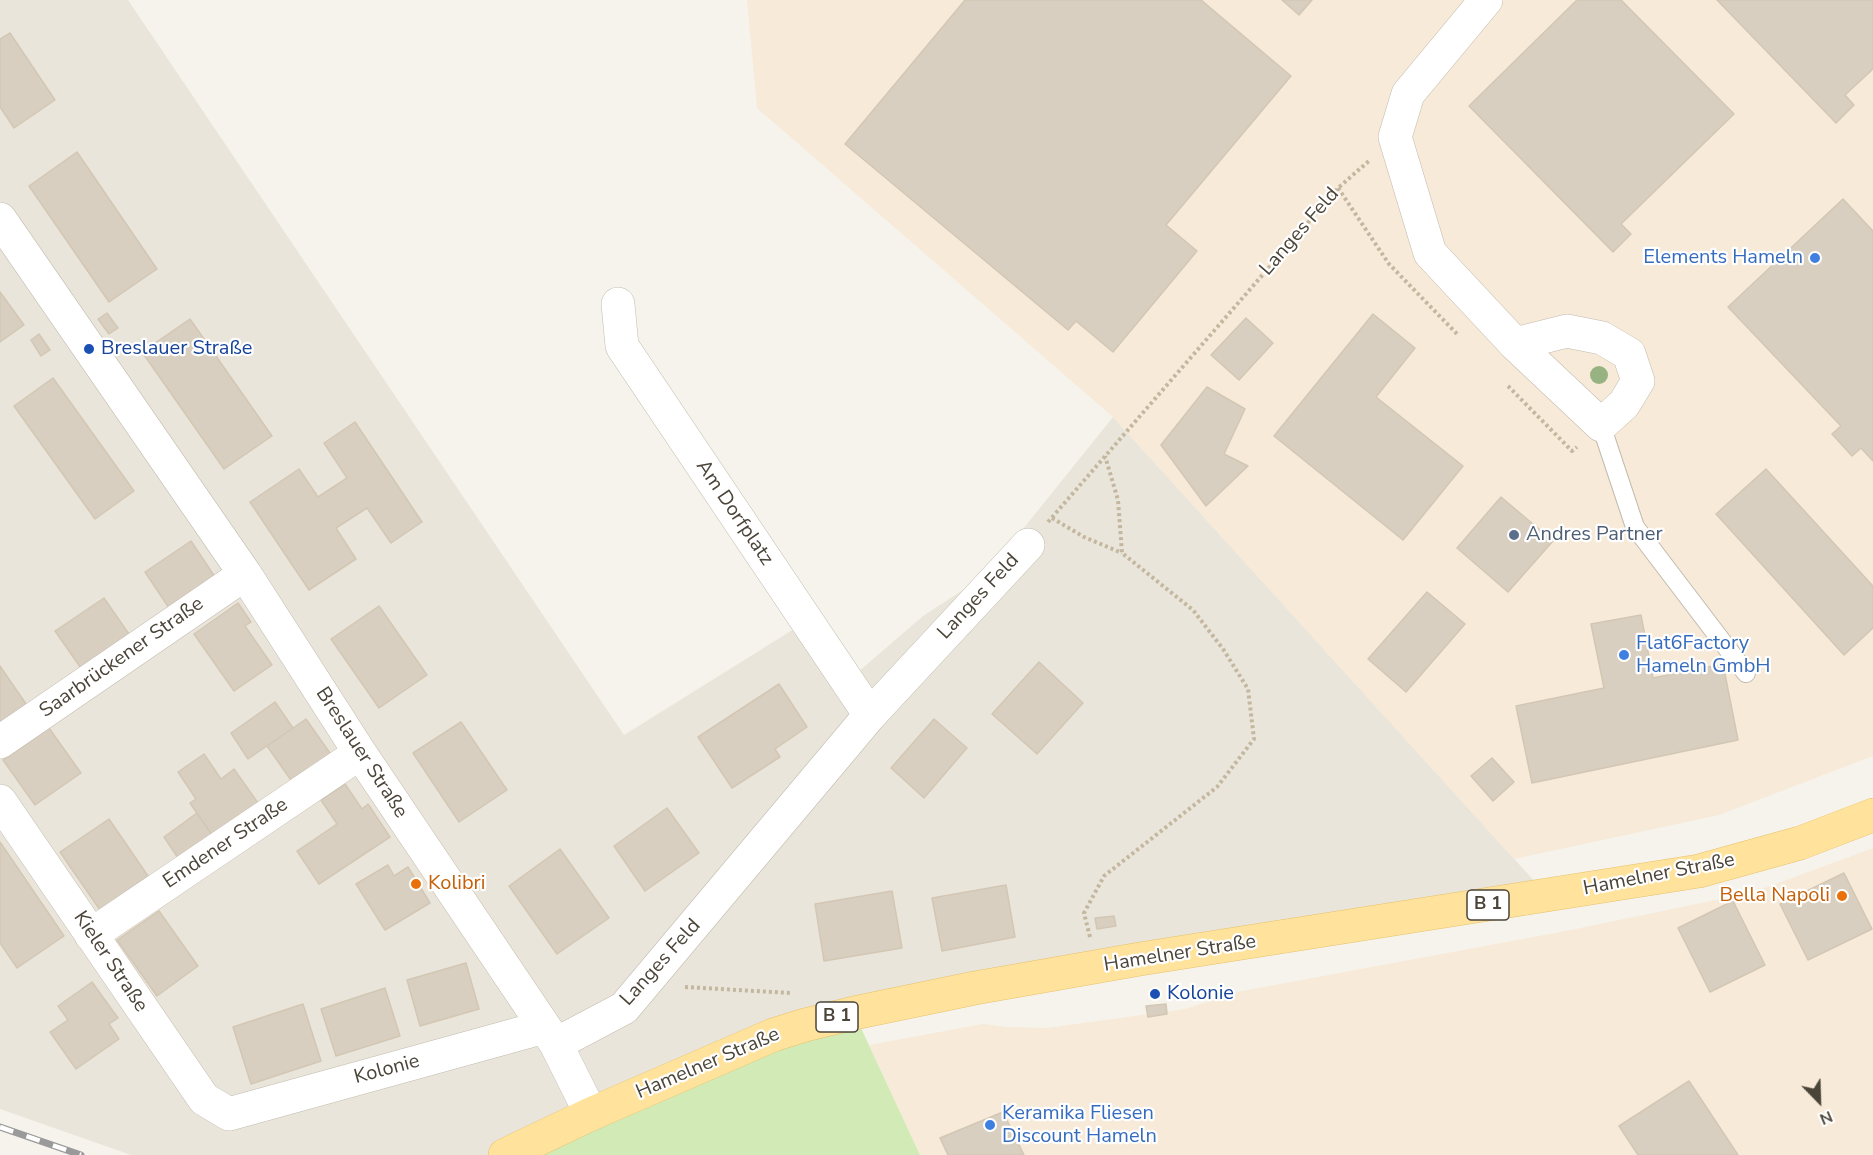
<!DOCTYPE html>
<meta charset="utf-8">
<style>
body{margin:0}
#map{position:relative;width:1873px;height:1155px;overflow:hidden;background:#f6f3ec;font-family:"Nunito Sans",sans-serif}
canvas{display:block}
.north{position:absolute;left:1789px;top:1071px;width:60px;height:60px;-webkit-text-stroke:4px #fff;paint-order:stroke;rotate:157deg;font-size:16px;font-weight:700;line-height:24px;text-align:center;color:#4b4439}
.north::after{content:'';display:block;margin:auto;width:21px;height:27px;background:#4b4439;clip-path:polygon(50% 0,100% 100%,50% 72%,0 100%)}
</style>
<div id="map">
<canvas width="1873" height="1155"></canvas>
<div class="north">N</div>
</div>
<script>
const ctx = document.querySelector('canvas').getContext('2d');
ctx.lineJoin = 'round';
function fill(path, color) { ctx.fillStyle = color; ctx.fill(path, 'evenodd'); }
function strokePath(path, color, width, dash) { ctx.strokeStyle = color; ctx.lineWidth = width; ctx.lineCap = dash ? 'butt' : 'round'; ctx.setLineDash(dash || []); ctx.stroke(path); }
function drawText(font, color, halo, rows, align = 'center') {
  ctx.font = font + ' "Nunito Sans",sans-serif'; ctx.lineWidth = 4.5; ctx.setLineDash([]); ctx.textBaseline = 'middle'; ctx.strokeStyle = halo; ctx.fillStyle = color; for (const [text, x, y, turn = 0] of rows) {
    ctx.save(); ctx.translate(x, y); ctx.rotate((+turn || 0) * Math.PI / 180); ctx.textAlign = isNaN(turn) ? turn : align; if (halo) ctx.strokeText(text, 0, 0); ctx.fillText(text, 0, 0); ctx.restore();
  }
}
fill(new Path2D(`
 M0,0h128l496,735 178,-111 41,61 80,-69 63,-41 127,-158 435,479 -694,117 -349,142h-374l-131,-46z`), '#eae5da');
fill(new Path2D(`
 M747,0h1126v756l-154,59 -205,44 -401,-442 -356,-309z
 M1873,848v307h-953l-51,-110 114,-21 24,3 40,1 138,-19 52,-17 334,-62 183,-38z`), '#f7ead8');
fill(new Path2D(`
 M854,1013l66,142h-415z`), '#d2eab5');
const building = new Path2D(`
 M965,0h236l90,76 -125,149 31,26 -84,101 -37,-31 -8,9 -223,-186z
 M1282,0h30l-13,15z
 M1577,0h44l113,114 -113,110 10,10 -18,18 -144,-146z
 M1717,0h156v69l-28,26 9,10 -18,18z
 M10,33l45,67 -41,28 -14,-21v-68z
 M77,152l80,117 -48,33 -80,-116z
 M1843,199l30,32v230l-12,-13 -9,8 -20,-22 9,-8 -113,-119z
 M0,292l24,33 -24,17z
 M107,313l11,15 -9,6 -11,-15z
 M1373,314l42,34 -39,49 87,69 -60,74 -129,-104z
 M1246,318l27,25 -34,37 -28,-25z
 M190,319l82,117 -48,33 -82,-117z
 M39,334l11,16 -9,6 -10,-16z
 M53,378l81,113 -39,28 -81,-113z
 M1207,387l38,22 -21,45 24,12 -42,40 -45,-61z
 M355,422l67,100 -31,21 -24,-35 -31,20 20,31 -47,31 -59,-88 49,-33 19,28 29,-19 -23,-35z
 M1766,469l107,117v42l-29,27 -128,-141z
 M1501,497l52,44 -45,51 -51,-44z
 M191,541l26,39 -46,31 -26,-39z
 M1427,592l38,32 -59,68 -38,-33z
 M104,598l27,39 -48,34 -28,-40z
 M238,603l13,19 -6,4 27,39 -38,26 -40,-57z
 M379,606l48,69 -48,33 -48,-69z
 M1641,615l12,63 70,-14 15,76 -206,43 -16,-77 88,-18 -13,-64z
 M1039,662l44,41 -46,51 -45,-40z
 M0,666l26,38 -26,19z
 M779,684l28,43 -32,22 5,8 -48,31 -34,-51z
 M275,702l18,26 -45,31 -17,-26z
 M306,719l26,37 -39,27 -26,-37z
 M934,719l33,29 -43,50 -33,-30z
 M461,722l46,68 -48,32 -46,-69z
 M49,728l32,45 -46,32 -32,-45z
 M204,754l17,25 13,-10 24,34 -46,32 -22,-32 6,-4 -18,-27z
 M1492,758l22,24 -21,19 -22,-25z
 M345,784l17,25 6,-5 22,33 -71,47 -22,-33 40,-27 -16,-24z
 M667,808l32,45 -54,38 -31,-45z
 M197,813l15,22 -34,23 -14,-21z
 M109,819l39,57 -48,34 -40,-58z
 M0,842l64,94 -47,32 -17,-25z
 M560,849l49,69 -52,36 -48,-68z
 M388,865l6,11 14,-9 22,36 -45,27 -29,-46z
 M1844,873l28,56 -64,31 -28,-56z
 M1006,885l9,52 -73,14 -10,-53z
 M892,891l10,57 -78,13 -9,-57z
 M1733,901l32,64 -55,27 -32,-64z
 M159,911l39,55 -41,30 -40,-56z
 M1114,916l2,10 -19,3 -2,-11z
 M466,963l13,46 -59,17 -13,-46z
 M92,982l26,36 -9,6 10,15 -43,30 -26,-37 18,-12 -10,-14z
 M385,988l15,48 -64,20 -15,-47z
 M303,1004l18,57 -70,23 -18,-57z
 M1166,1004l1,10 -19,3 -2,-11z
 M1689,1081l49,74h-100l-19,-29z
 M1003,1112l21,43h-76l-8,-17z`);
fill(building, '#d8cfc1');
strokePath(building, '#d3c7b4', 1.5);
const service = new Path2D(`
 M1601,425l34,102 111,146`);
const minor = new Path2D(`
 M1486,0l-78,94 -13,43 35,116 85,91 86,81 23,-21 14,-23 -9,-27 -27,-16 -35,-7 -52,13
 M0,219l245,355 115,179 196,291 35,70
 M618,304l4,42 248,369
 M0,742l245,-168
 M0,801l204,298 25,15 315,-87
 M91,935l269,-182
 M556,1044l68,-36 246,-293 158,-170`);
const primary = new Path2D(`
 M505,1155l86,-41 182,-79 32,-10 49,-12 121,-25 165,-29 559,-88 101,-28 73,-28`);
strokePath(service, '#c2bbae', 20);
strokePath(minor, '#c2bbae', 34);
strokePath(primary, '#e6c16a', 34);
strokePath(new Path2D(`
 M1338,188l51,76 70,72
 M1508,386l64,65 5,-4
 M1052,518l32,19 38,16
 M1048,522l290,-334 32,-28
 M1090,937l-6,-24 20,-37 113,-89 37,-48 -6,-50 -25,-40 -30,-39 -71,-57 -4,-53 -13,-44
 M685,987l106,6`), '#c4b79f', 4, [3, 3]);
strokePath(service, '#fff', 18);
strokePath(minor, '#fff', 33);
strokePath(primary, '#ffe39c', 33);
const rail = new Path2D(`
 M0,1127l81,28`);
strokePath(rail, '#9a9a9a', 7);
strokePath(rail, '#fff', 4.5, [14]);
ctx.fillStyle = '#97b381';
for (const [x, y] of [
 [1599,375]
]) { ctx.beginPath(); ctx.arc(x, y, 9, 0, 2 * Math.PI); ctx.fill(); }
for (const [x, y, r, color] of [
 [1815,258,6,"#3f7fe0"],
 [89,349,6,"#1a4fb4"],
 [1514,535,6,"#5c6f8a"],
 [1624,655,6,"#3f7fe0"],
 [416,884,6,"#e8710a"],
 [1842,896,6,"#e8710a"],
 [1155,994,6,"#1a4fb4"],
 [990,1125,6,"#3f7fe0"]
]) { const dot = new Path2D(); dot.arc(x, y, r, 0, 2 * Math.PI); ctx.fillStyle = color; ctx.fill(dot); strokePath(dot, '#fff', 2); }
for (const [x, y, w] of [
 [1488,905,42],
 [837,1017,42]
]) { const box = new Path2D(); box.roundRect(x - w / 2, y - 15, w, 30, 4.5); ctx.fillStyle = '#fff'; ctx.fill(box); strokePath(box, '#4b4439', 1.5); }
drawText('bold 18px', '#4b4439', null, [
 ["B 1",1488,905],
 ["B 1",837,1017]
]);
drawText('20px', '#4b4439', '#fff', [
 ["Langes Feld",1300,232,-49],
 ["Am Dorfplatz",734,513,56],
 ["Langes Feld",979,597,-47],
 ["Saarbrückener Straße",122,658,-35],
 ["Breslauer Straße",361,753,57],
 ["Emdener Straße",226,844,-34],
 ["Hamelner Straße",1659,875,-11],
 ["Hamelner Straße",1180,954,-9],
 ["Kieler Straße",110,962,56],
 ["Langes Feld",661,963,-48],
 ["Hamelner Straße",708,1064,-23],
 ["Kolonie",387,1070,-15]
]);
drawText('20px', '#366cbe', '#fff', [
 ["Elements Hameln",1803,258,"right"],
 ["Flat6Factory",1636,644],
 ["Hameln GmbH",1636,667],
 ["Keramika Fliesen",1002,1114],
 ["Discount Hameln",1002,1137]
], 'left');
drawText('20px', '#164399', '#fff', [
 ["Breslauer Straße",101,349],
 ["Kolonie",1167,994]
], 'left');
drawText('20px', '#4e5e75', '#fff', [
 ["Andres Partner",1526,535]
], 'left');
drawText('20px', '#c56008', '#fff', [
 ["Kolibri",428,884],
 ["Bella Napoli",1830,896,"right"]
], 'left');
</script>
